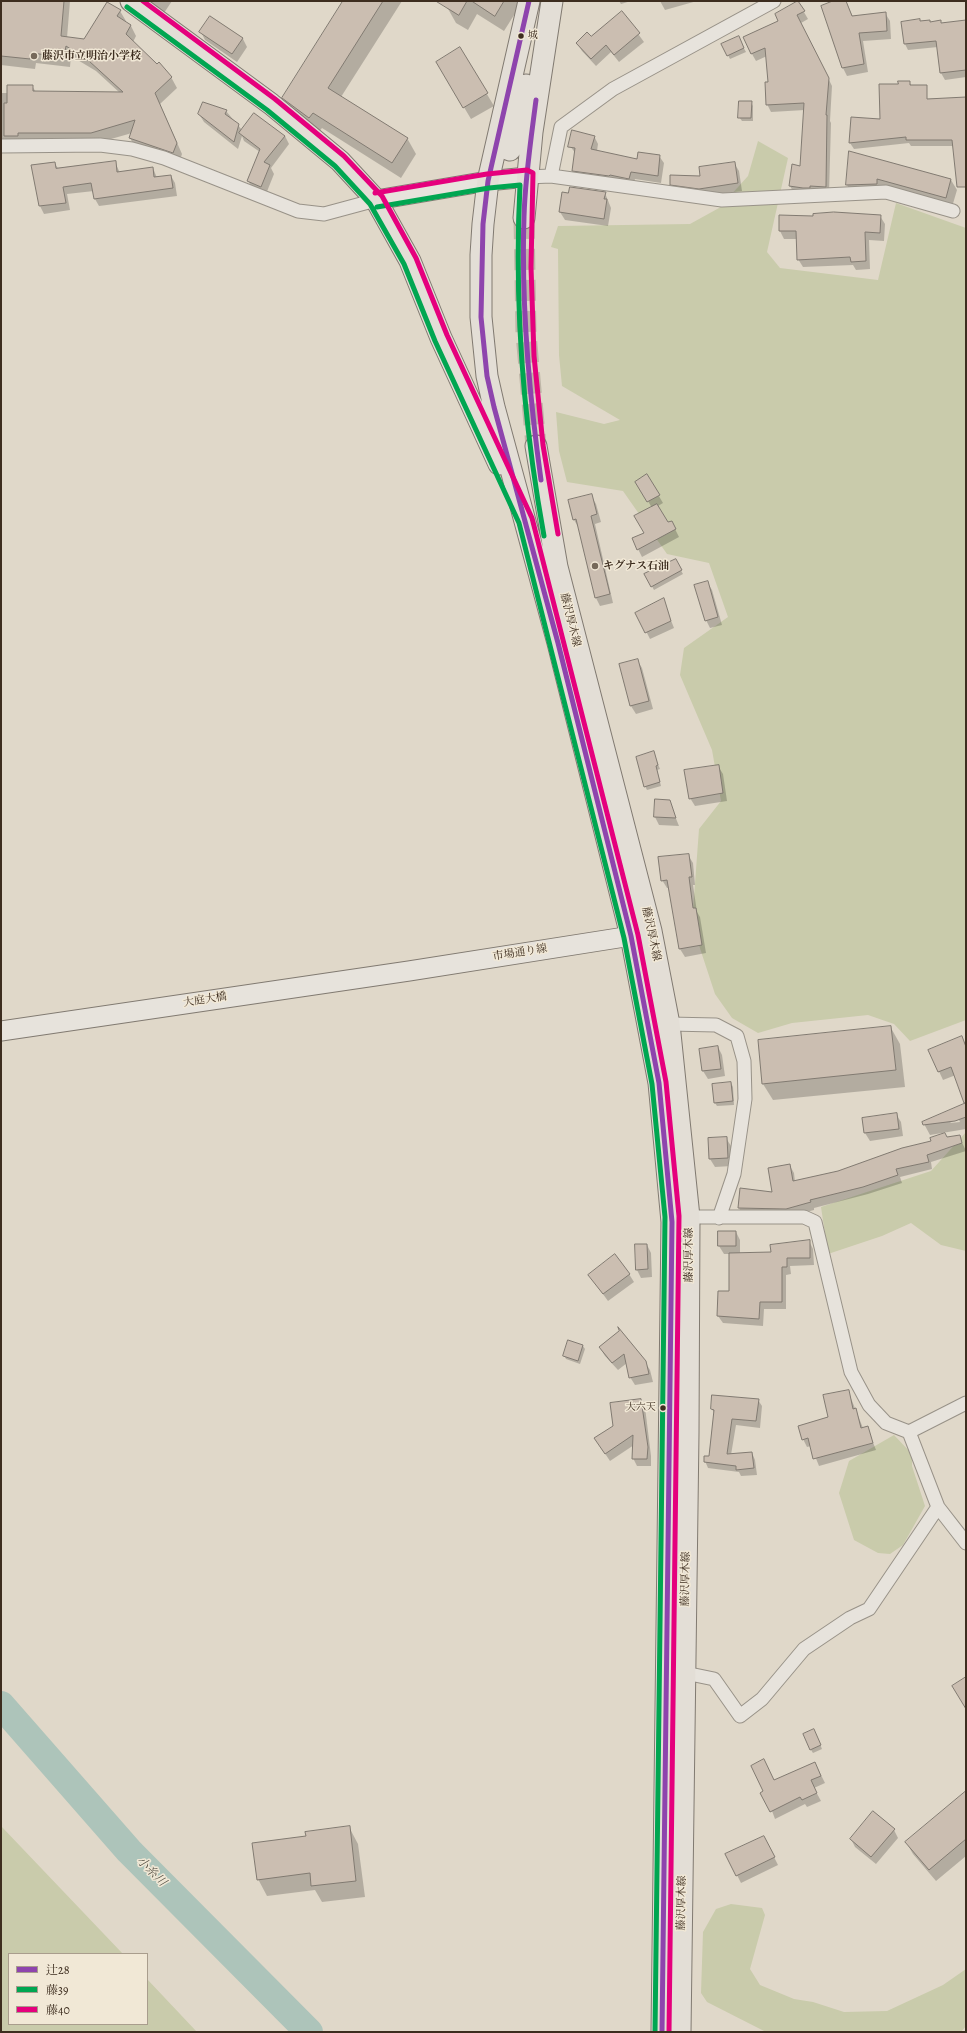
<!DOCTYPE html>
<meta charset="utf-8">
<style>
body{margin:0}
#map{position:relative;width:967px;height:2033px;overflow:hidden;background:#e0d8c9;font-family:Alegreya,"Noto Serif JP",serif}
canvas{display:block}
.frame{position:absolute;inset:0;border:2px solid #3d2d1f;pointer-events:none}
.legend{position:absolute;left:8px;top:1953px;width:140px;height:72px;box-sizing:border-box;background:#f1e8d6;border:1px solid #a99d8d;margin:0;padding:5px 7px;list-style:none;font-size:12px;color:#3d2d1f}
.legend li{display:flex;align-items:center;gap:8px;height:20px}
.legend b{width:20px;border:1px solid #a99d8d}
</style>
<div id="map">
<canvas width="967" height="2033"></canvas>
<div class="frame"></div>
<ul class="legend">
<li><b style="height:5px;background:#8e44ad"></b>辻28</li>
<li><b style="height:5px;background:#00a651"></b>藤39</li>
<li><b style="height:5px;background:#e5007d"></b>藤40</li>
</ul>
</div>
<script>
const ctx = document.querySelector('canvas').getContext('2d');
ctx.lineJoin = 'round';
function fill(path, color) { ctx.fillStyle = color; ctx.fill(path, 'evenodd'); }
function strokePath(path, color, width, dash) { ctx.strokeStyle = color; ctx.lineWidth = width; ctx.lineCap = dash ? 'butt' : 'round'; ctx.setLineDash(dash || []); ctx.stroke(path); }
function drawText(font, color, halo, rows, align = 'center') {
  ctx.font = font + ' Alegreya,"Noto Serif JP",serif'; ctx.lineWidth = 3; ctx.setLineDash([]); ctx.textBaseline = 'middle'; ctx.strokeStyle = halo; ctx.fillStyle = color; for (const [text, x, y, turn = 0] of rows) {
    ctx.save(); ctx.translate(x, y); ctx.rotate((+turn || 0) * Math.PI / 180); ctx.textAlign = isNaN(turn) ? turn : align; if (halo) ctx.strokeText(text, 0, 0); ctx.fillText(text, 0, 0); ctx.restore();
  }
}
fill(new Path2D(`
 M758,141l30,17 -21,94 13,16 98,12 18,-77 70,25v792l-56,21 -16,-17 -26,-9 -76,8 -34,10 -26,-15 -17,-24 -23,-70 7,-95 22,-28 -9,-51 -32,-75 4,-27 44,-31 -19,-54 -42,-9 -44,-63 -56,-9 -8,-31 -3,-39 48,12 16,-4 -58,-34 -3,-31 -1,-106 -7,-2 7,-21 132,-2 29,-16 29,-32z
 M966,1132v119l-25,-6 -30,-22 -29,13 -54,18 -7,-47 110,-36z
 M894,1435l18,19v12l13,40 -22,39 -13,9 -12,-1 -24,-13 -15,-47 10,-32z
 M1,1826l122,128h-114v70h138v-45l50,53h-196z
 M731,1904l31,4 3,7 -15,54 10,16 34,14 19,3 31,10 43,-1 56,-26 23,-16v57l-5,6h-195l-59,-30 -6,-9 2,-61 13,-23z`), '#c9cbab');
fill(new Path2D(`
 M1,1h69l-3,37 18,2 35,-29 6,10 -1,1 6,4 5,10 -3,6 38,35 6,11 -17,16 22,50 -3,9 -43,-14 -6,-11 2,-5 -35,10 -96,2v-52h7l24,-7 4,6 84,1 -24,-22 -25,-15 -1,11 -34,-4 -1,6 -34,-4z
 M148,1h24l-8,12z
 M344,1h58l-61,96 66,41 9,16 -15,24 -79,-50 -4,5 -26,-20 -9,-15z
 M450,1h69l2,3 -17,27 -27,-17 -9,16 -12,-7 -9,-16z
 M619,1h12l-10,3z
 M660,1h37l-32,9z
 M836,1h10l7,16 32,-4 5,8 1,18 -28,2 5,31 -21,4 -4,-8z
 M798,2l10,17 -7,4 31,63 -2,35 1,2 -2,71 -35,-1 -4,-7 11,-19 4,-57 -34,2 -4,-8 2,-21 -2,-27 -11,5 -4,-7z
 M622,12l22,30 -25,20 -8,-10 -15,14 -14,-15 -5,-8 14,-6z
 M920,20l1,2 9,-1 1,2 10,1 25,-2v55l-21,3 -4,-7 -3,-26 -30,3 -3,-6z
 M201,32l42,7 4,8 -10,15 -32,-22z
 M740,41l6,11 -16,7 -7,-14z
 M460,49l34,57 -23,13 -34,-57z
 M909,82l13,17 44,-1v78l-12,-30h-43l-2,-3 -55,6 -4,-6 2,-24 29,1 18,-35z
 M751,102l2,4v15h-11l-3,-4z
 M226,111l16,19 43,6 4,8 -18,24 3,6 -8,20 -13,-5 -5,-8 12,-29 -16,-11 -2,-5 -4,13 -34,-27 -5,-8z
 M594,136l4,8 -1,7 41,9 21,-4 5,7 -3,20 -26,-4 -2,7 -56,-8 -4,-7 3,-17 -6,-8z
 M849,153l102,27 6,10 -5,17 -70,-19 -29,7 -6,-10z
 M115,162l5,11 33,-5 4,10 14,-2 4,7 2,13 -78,10 -4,-7 -1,-8 -27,3 3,16 -26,4 -4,-8 -8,-40 22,-3 4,5z
 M734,163l5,8 3,20 -38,5 -29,-4 -4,-8 30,-7z
 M605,193l6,15 -3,18 -43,-6 -5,-8 9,-17z
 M880,216l5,8 -1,17 -15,-1 1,29 -14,1 -3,-5 -50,2 -5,-8 -1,-20h-13l-4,-8 34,-14z
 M647,476l16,27 -5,3 10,18 7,5 4,8 -37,20 -9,-18 12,-5 7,-26 -15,-26z
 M591,496l5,8 5,18 -6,2 18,79 -13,3 -4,-8 -17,-70 -5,-8 -5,-19z
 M675,560l8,14 -29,16 -8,-15z
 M707,582l5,8 10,35 -12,3 -4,-8z
 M663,600l11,28 -24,11 -13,-26z
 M637,660l5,8 11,41 -17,5 -5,-8 -11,-42z
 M653,752l7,17 -3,1 4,16 -14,4 -2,-4z
 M718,766l5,8 4,27 -32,5 -5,-8z
 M656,800l13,1 10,25 -20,-1 -4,-8z
 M688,855l5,8 2,22h-2l4,27 3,5 6,36 -21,4 -5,-8 -10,-61h-3l-5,-8z
 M891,1028l9,16 5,43 -132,13 -10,-16z
 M962,1037l4,8v26l-23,9 -14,-30z
 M718,1047l4,8 3,21 -17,3 -5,-8z
 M731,1083l2,4 1,18 -17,1 -2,-3z
 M966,1098v31l-36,6 -7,-13 42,-17 -2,-6zM959,1120l1,2 -10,1 3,-2z
 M896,1114l5,8 2,14 -33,5 -5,-8z
 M959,1136l7,15 -35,11 1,7 -32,8 2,6 -34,11 -54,14v2l-23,6h-48l-4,-8 34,-15 17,-27 4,7 1,9 43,-10z
 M726,1138l5,8 1,20 -17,1 -5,-8z
 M736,1232l4,8v14l32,-2 37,-11 4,8 1,16 -24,1 1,8 -5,1v34h-22l-1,17 -40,-3 -5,-7 12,-24v-38h-6l-5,-8z
 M647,1245l4,8 1,24 -11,1 -4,-8z
 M629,1274l5,8 -26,19 -19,-26z
 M620,1331l25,31 5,8 3,12 -18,3 -5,-8 -3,-14 -9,7 -13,-14 -5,-8z
 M583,1346l2,3 -5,15 -14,-5 -2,-4z
 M848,1391l15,37 4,-1 9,23 -57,16 -8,-20 -4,1 -4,-8 27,-21z
 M640,1400l5,7 6,49v10h-14l-4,-8 1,-13 -24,16 -10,-15 14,-19z
 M758,1400l4,6 -2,22 -24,-3 -5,30 21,-2 3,7 2,15 -16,1 -2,-4 -31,-4 -3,-7 4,-4 5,-44 -2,-4z
 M816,1734l6,15 -9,4 -2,-3z
 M815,1763l10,20 -11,5 7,13 -14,6 -2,-3 -30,15 -10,-27 9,-11z
 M966,1792v64l-30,25 -23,-27 -7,-12z
 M349,1827l9,17 7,53 -43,5 -7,-12 -48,6 -9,-17 49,-42z
 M894,1830l4,8 -22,26 -21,-17 -4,-8z
 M768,1845l10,20 -37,18 -4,-8z`), '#0003');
strokePath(new Path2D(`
 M1,1705l128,146 180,181`), '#adc4ba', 28);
const building = new Path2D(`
 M1,1h63l-3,35 23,3 23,-37 14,8 -4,6 14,9 -5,9 31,30 2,-2 13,15 -17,16 22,50 -4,10 -44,-15 6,-18 -44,13h-73v3h-14v-33h3v-18h26v6l90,1 -34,-31 -23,-15 -2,11 -33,-4 -1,6 -29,-3z
 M343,1h40l-55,87 80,50 -16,25 -79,-50 -4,5 -27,-20z
 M436,1h31l-8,14z
 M472,1h32l-9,15z
 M798,1l7,10 -8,4 32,63 -3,37h1l-1,72 -16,-1v2h-7l-14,-2 3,-22 8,2 4,-63 -38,2 -1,-23h3l-3,-34 -14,6 -8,-17 35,-16 -3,-7z
 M833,1h13l6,15 34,-4 1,19 -28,2 5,31 -22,4 -21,-62z
 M622,11l18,22 -26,22 -8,-10 -15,14 -15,-16 11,-11 4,4z
 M210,16l33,22 -11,16 -33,-22z
 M920,19v2l10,-1v2l11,-2v3l25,-3v50l-26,3 -4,-32 -32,3 -3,-22z
 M739,36l5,12 -17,8 -6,-12z
 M460,47l28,46 -25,15 -27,-46z
 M898,81h12v4h17v14l39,-2v90h-9l-5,-47h-46v-3l-57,6 2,-26 29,2 -1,-35h19z
 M739,101h13l-1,17h-13z
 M203,102l24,8 -2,4 14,10 -5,18 -36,-28z
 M254,113l31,23 -21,26 6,3 -9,22 -14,-6 13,-32 -21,-16z
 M572,130l23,6 -4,13 46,10 1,-7 22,3 -2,21 -27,-4 -2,7 -19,-4 -1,1 -37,-5 3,-23 -7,-1z
 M849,151l102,28 -5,19 -69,-19v5l-31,1z
 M116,161l1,11 36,-5 1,10 17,-2 2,13 -79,11 -3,-16 -28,4 3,16 -27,3 -8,-41 24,-3 1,6z
 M735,162l3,21 -39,6 -29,-4v-10l30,1 -1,-9z
 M570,187l36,5 -2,7h3l-3,20 -45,-7 3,-20 6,1z
 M834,212l47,3 -1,18 -15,-1 1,29 -15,1 -1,-5 -53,3 -1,-29h-17v-16l34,1v-2z
 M647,474l13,21 -13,7 -12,-20z
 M592,494l5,20 -6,2 19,78 -15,4 -19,-79 -3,1 -5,-20z
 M657,504l11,18 4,-1 4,8 -39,21 -5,-12 12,-5 -10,-17z
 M676,559l6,11 -31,17 -7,-13z
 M708,581l10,36 -13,4 -11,-36z
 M664,598l7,23 -26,12 -10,-20z
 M638,659l11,42 -19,5 -11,-42z
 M654,751l4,14 -2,1 4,16 -16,5 -8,-30z
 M719,765l4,28 -34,6 -5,-29z
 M655,799l15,1 6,18 -22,-1z
 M689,854l3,23h-3l4,31h3l6,37 -23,4 -12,-69 -6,1 -3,-24z
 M891,1026l5,44 -134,14 -4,-44z
 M962,1036l4,11v56h-2l-13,-36 -13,5 -10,-22z
 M718,1046l3,23 -19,2 -3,-22z
 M731,1082l2,19 -19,2 -2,-19z
 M966,1103v14l-11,4 -32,4 -1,-3z
 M897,1113l2,16 -35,4 -2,-15z
 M945,1133l2,4 13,-2 2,8 -35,12 2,7 -33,7 2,6 -35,12 -53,13 1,2 -25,7 -48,-1 2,-20 32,4 -4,-24 22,-4 3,17 45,-10 64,-23 29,-7 -1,-3z
 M727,1137l1,21 -19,1 -1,-21z
 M718,1231h18v15h-18z
 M810,1240v18h-23v9h-5v35h-22l-1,17 -42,-3 1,-25h11v-38l42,-1 -1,-7z
 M635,1244h12l1,25 -12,1z
 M615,1254l15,20 -27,20 -15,-19z
 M618,1327l28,34 3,13 -20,4 -5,-24 -12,9 -13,-16 20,-16z
 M568,1340l15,5 -5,16 -15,-5z
 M849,1390l4,19 3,-1 5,20 7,-2 5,17 -60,16 -5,-21 -6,2 -4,-14 30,-9 -5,-22z
 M712,1395l47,4 -3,22 -24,-2 -5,35 25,-2 2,16 -18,2v-4l-32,-4v-6h5l5,-46 -3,-1z
 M641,1399l7,48 -1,12h-15l1,-24 -28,19 -11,-16 19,-12 -3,-23z
 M966,1677v32l-14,-23z
 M814,1729l7,16 -11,5 -7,-16z
 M764,1759l10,21 41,-18 6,14 -10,4 6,13 -15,7 -2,-3 -30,15 -10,-19 3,-2 -12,-25z
 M966,1791v48l-37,31 -24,-28z
 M873,1811l22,18 -24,28 -21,-18z
 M350,1826l6,55 -45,5 -1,-13 -53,7 -5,-37 54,-7 -1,-4z
 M764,1836l11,21 -39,19 -11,-22z`);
fill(building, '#cbbeb1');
strokePath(building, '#817a71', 1);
strokePath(new Path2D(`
 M524,218l2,116 10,112`), '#bfb6a7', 21, [21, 10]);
const street = new Path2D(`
 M1,146l99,-1 32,4 32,9 134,53 26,3 52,-14
 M551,176l10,-49 52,-38 161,-88
 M527,177l24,-1 171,24 164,-8 67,19
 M669,1024l47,1 21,11 7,25 1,38 -11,75 -15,44
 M683,1217h121l11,5 36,150 18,33 17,18 23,9 57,-29
 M909,1432l29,75 28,36
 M685,1673l29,6 26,37 22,-17 42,-50 46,-31 19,-9 69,-102`);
const secondary = new Path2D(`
 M376,200l112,-19 39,-4
 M1,1031l408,-60 222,-35 15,-4`);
const primary = new Path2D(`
 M131,1l140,103 69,57 36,39 34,61 31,77 58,126
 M529,1l-41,180 -5,43 -2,31v62l6,59 7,31 64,236 73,293 28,147 13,139 -10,810
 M510,150l16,-65
 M524,218l8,-86 20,-131
 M536,446l21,121 94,364 18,93 20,193 -1,216 -8,599`);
strokePath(street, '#989288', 15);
strokePath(secondary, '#817a71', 21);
strokePath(primary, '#817a71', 23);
strokePath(street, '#e7e3dc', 13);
strokePath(secondary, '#e7e3dc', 19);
strokePath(primary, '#e3ded6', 21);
strokePath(new Path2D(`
 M529,1l-41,180 -5,43 -2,93 6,59 7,31 64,236 73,293 28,147 13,139 -10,810
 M536,100c-5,39 -11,78 -12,117 -3,88 5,176 17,263`), '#8e44ad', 5);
strokePath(new Path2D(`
 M127,7l140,103 68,56 35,38 34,60 31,77 84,182 105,415 28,146 13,133 -10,815
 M377,207l112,-19 31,-3c-6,118 3,235 24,351`), '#00a651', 5);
strokePath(new Path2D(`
 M143,1l132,98 69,57 38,40 34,62 31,77 85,183 106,417 28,147 13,134 -10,816
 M375,193l112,-19 40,-4 6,3 -2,94 3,89 9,89 15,89`), '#e5007d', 5);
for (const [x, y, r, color] of [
 [521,36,3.5,"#3d2d1f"],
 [34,56,4,"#76695a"],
 [595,566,4,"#76695a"],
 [663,1408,3.5,"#3d2d1f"]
]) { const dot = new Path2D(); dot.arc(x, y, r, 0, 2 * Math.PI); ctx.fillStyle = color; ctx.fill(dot); strokePath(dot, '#f1e8d6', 1.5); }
drawText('10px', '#3d2d1f', '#f1e8d6', [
 ["城",528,36],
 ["大六天",656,1408,"right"]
], 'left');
drawText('bold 11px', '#3d2d1f', '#f1e8d6', [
 ["藤沢市立明治小学校",42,56],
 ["キグナス石油",603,566]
], 'left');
drawText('11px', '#3d2d1f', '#f1e8d6', [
 ["藤沢厚木線",570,620,76],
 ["藤沢厚木線",651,934,78],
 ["市場通り線",520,953,-9],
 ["大庭大橋",205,1000,-9],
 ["藤沢厚木線",689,1255,-90],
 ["藤沢厚木線",686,1579,-89],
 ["藤沢厚木線",682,1903,-89]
]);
drawText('italic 12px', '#545044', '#f1e8d6', [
 ["小糸川",151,1872,45]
]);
</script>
